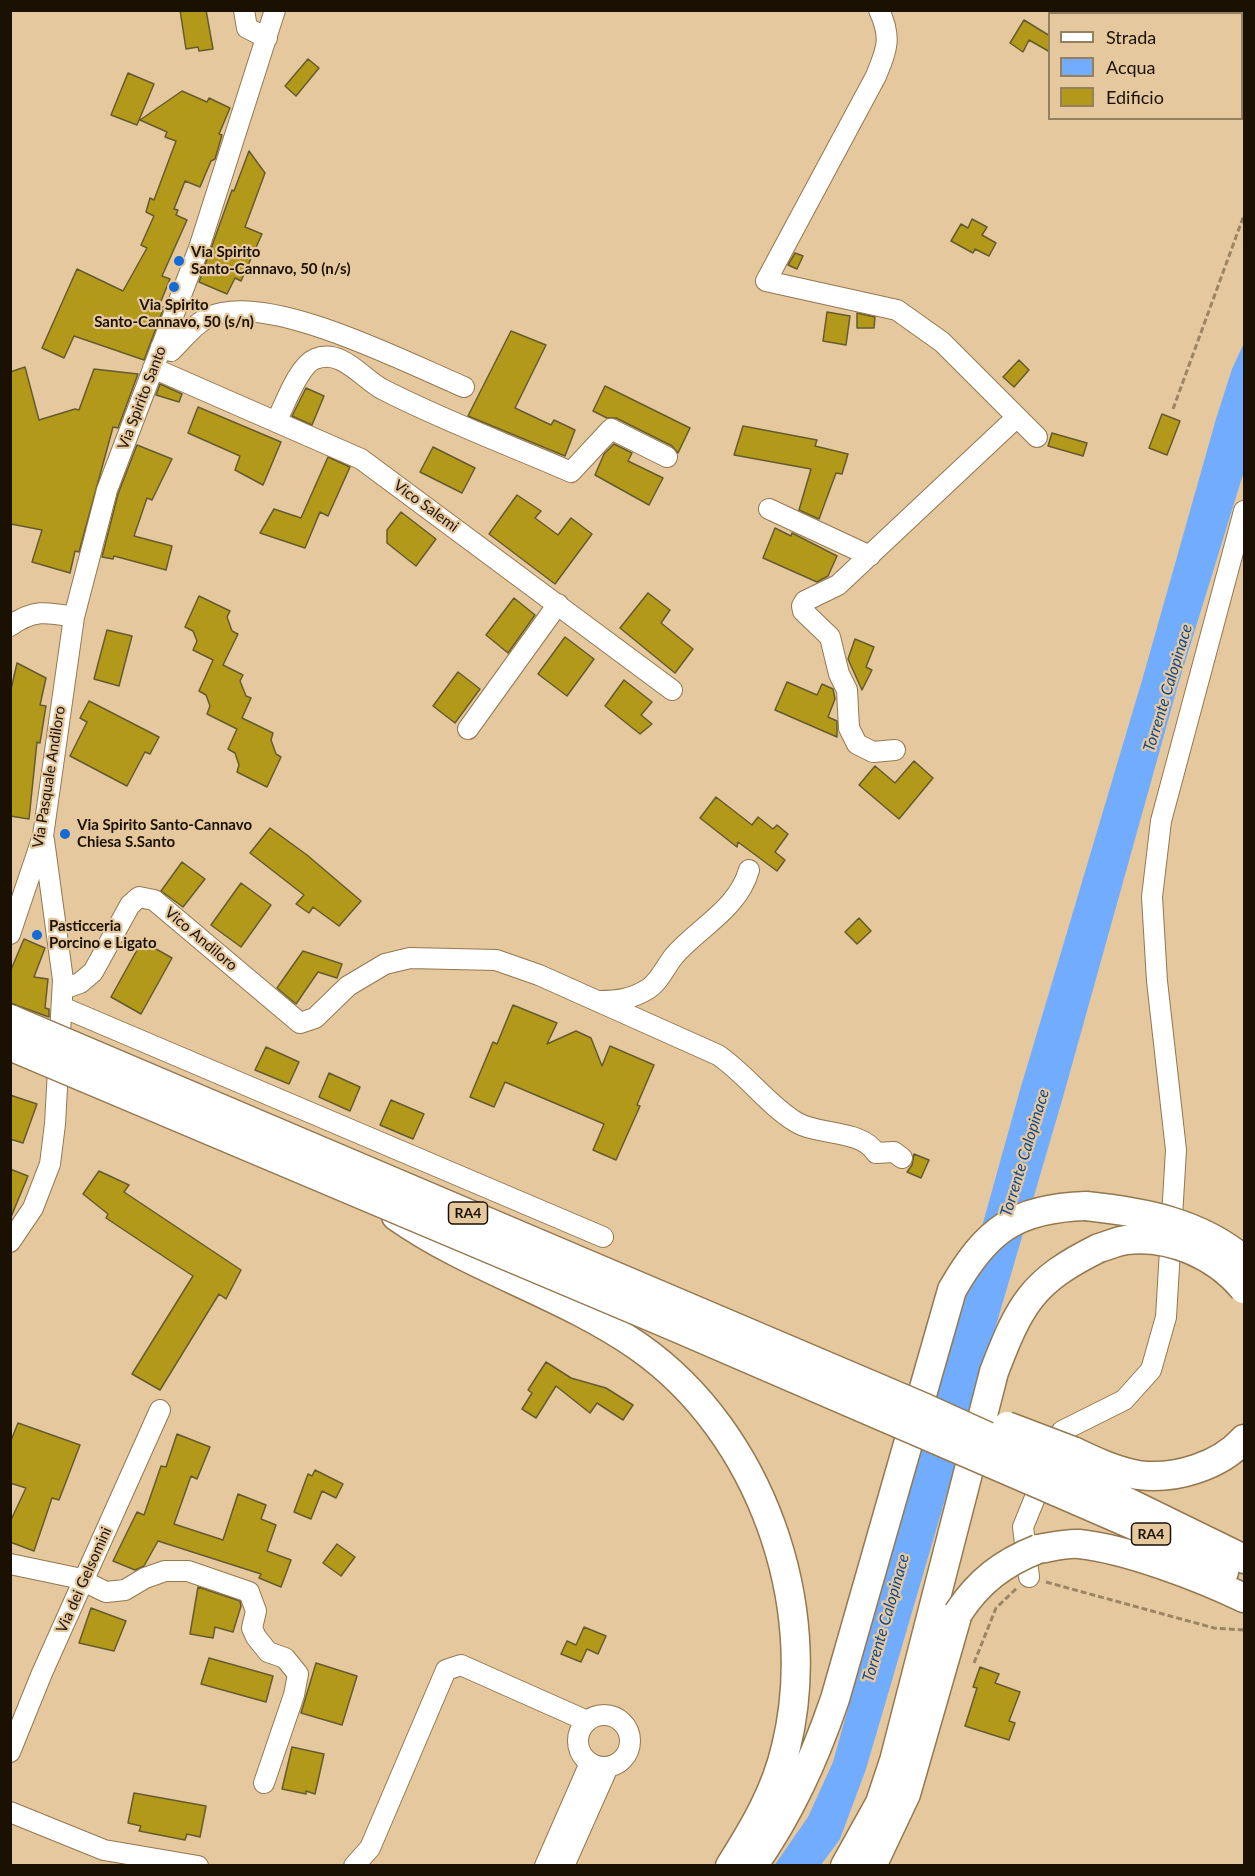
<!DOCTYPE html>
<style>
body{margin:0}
#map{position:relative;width:1255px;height:1876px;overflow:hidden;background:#e5c89d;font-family:Lato,sans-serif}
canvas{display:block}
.frame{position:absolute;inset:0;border:12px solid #1b1103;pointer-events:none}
.legend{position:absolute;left:1048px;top:12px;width:195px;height:108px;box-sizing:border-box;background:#e5c89d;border:2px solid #947f5f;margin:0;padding:8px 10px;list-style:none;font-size:18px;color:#1b1103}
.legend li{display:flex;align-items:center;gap:12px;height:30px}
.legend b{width:30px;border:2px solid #947f5f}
</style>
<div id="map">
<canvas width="1255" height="1876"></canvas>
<div class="frame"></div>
<ul class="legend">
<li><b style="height:8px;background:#fff"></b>Strada</li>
<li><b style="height:16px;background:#71acfe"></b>Acqua</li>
<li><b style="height:16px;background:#b2991a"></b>Edificio</li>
</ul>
</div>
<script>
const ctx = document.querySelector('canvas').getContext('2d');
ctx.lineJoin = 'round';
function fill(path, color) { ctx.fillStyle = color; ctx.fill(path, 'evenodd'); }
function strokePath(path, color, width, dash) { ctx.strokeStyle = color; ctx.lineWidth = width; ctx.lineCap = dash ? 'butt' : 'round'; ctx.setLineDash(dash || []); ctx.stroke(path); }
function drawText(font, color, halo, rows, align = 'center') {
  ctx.font = font + ' Lato,sans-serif'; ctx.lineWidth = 4.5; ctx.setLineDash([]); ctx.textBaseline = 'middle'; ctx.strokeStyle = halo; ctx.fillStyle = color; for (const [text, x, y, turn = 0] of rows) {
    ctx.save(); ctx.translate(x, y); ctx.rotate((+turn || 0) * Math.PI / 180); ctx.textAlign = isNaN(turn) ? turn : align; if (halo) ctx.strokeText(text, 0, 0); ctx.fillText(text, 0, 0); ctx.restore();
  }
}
fill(new Path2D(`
 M1244,343v128l-66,214 -115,412 -197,672 -26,70 -19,26 -47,1 34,-49 25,-55 187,-672 123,-413 73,-258 16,-50z`), '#71acfe');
const building = new Path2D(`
 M180,10h26l7,39 -14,2 -1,-4 -12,2z
 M1024,20l26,16v16l-21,-12 -6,12 -13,-9z
 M308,59l11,9 -23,28 -11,-10z
 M128,73l26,11 -17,41 -26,-10z
 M182,91l25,11 2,-4 21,10 -11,26 3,1 -7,24 -4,2 -11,26 -15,-6 -11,28 4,1 -2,5 11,5 -25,56 8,3 -11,27 5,1 -20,53 -70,-24 -10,22 -22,-10 35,-79 46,22 24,-43 -6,-3 13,-29 -8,-4 4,-14 4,2 22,-59 -11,-4 2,-5 -27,-12z
 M249,151l16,22 -20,54 17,7 -21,47 -6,-3 -8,16 -28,-12 33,-92 2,1z
 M972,219l15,8 -5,8 14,8 -7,13 -14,-7 -2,4 -22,-12 10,-17 7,4z
 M795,253l8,3 -6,13 -9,-4z
 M827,312l23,4 -4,29 -23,-4z
 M857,313l18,4 -1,11h-17z
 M511,331l35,14 -31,63 36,17 3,-5 21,10 -10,26 -97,-40z
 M1019,360l10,10 -15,17 -11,-10z
 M25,367l14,53 36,-11 4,1 15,-41 44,5 -20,54 -5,-1 -34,125 -4,-1 -5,22 -38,-11 10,-32 -31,-6 -1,-152z
 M160,384l22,10 -3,8 -23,-7z
 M605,386l85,42 -12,25 -6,-7 -56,-28h-9l-14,-7z
 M306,388l18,8 -12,29 -20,-9z
 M198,407l83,35 -18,43 -28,-15 5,-14 -52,-23z
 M1162,414l18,7 -13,34 -18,-7z
 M743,426l74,14 -2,6 33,8 -6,20 -6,-1 -17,46 -20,-9 12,-41 -77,-14z
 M1052,433l35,10 -4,13 -35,-10z
 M614,444l18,9 -4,8 35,17 -14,27 -54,-30 9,-21z
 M137,445l35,14 -20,41 -5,-2 -13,38 38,10 -6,24 -52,-14 -1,3 -11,-2 16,-63z
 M433,447l42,21 -13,25 -42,-21z
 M328,457l22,10 -22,49 -8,-4 -15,36 -45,-15 14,-24 27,9z
 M517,495l24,16 -6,7 23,17 13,-17 21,16 -37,50 -66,-50z
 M401,512l35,27 -20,27 -29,-23v-13z
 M775,528l16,8 1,-3 45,23 -9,20 -11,6 -54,-24z
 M648,593l22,17 -9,13 32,26 -18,24 -55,-45z
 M199,596l31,15 -3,6 5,14 6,3 -15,31 20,10 -3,6 6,15 5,2 -9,20 31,15 -2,7 5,14 5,3 -14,30 -30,-15 2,-7 -4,-12 -7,-4 9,-20 -30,-15 3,-8 -4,-11 -7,-4 14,-31 -20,-10 4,-9 -4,-10 -8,-4z
 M514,598l21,17 -27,38 -22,-18z
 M107,630l25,6 -13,50 -25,-7z
 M565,637l29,22 -27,37 -29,-22z
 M855,639l19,8 -8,20 6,3 -10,20 -14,-31z
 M17,663l29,15 -6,27 6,1 -6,37 -3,-1 -8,77 -19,-3v-122z
 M458,672l22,17 -25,34 -22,-17z
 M624,680l28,22 -11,13 11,9 -12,10 -35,-28z
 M787,682l30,13 5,-11 11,5 2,10 -7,18 9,4v16l-62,-27z
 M89,701l70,36 -9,17 -5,-2 -18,34 -57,-30 17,-34 -7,-4z
 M914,761l19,17 -34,41 -40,-34 16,-19 20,17z
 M716,797l36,28 6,-8 15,12 4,-4 11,9 -13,18 10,8 -8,11 -39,-29 -1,5 -37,-29z
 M270,828l37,27 54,46 -22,25 -26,-19 -4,6 -13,-9 8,-9 -54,-42z
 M182,862l23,17 -22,28 -22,-16z
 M241,883l30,22 -30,42 -30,-22z
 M859,918l12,13 -14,13 -12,-12z
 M24,939l21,9 -11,29 14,2 -3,29 4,1v8l-39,-14v-31z
 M142,941l30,17 -31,56 -30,-17z
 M303,951l39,13 -5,14 -19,-6 -22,32 -19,-16z
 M513,1005l44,18 -10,21 29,-13 15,7 11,28 8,-20 44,19 -17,40 3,1 -24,54 -23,-10 11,-26 -99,-42 -11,25 -24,-10 23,-55 4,2z
 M266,1047l33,15 -10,22 -34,-14z
 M329,1073l31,14 -10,24 -31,-14z
 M10,1095l27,9 -14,39 -13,-4z
 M391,1100l33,14 -11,25 -33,-14z
 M914,1154l15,6 -8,18 -14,-6 5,-7z
 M10,1169l18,7 -17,41h-1z
 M99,1171l30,14 -5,7 117,78 -15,29 -7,-5 -59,96 -28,-16 61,-98 -87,-58 2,-4 -25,-20z
 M546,1362l25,16 35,10 27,17 -10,15 -26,-17 -7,10 -34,-27 -20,32 -14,-9 10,-16 -4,-3z
 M18,1423l62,22 -21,55 -7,-2 -18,53 -24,-9v-20l16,-34 -16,-5v-40z
 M177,1434l33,13 -13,32 -6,-3 -17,48 49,16 15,-46 28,11 -5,14 15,6 -9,26 24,9 -10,27 -22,-9 2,-4 -103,-33 -14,25 -9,4 -22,-9 24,-49 7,3 17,-49 5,1z
 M315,1470l28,14 -7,14 -14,-7 -11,28 -17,-7 14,-38 4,2z
 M337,1544l18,13 -14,19 -18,-13z
 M198,1587l42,14 1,5 -8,26 -18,-5 -2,11 -23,-4z
 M91,1608l35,13 -12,30 -35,-8z
 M584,1627l22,9 -8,18 -11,-5 -6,13 -20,-8 6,-13 9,4z
 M209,1658l64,18 -7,26 -65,-18z
 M316,1663l41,13 -15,49 -41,-12z
 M980,1667l19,7 -4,9 25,9 -11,29 6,2 -6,17 -44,-14 12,-38 -4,-1z
 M292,1747l32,7 -9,40 -9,-3v3l-24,-5z
 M134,1793l72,13 -6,31 -13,-3 -2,6 -46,-9 2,-5 -13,-3z`);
fill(building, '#b2991a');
strokePath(building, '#665b2e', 1.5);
const minor = new Path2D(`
 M244,10l3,18 20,10
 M879,10c13,28 8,39 -3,66l-110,205 131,29 45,32 95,95
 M1129,10l5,4
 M161,347l10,4c11,-10 24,-28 38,-34 57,-27 198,46 255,70
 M153,368l208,91 311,231
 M277,420c8,-16 22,-55 38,-61 26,-11 47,19 67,30 60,31 127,56 189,83l40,-43 56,28
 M769,509l101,47
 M10,626c24,-17 37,-14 64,-9
 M468,729l90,-125
 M895,750l-22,2 -16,-8 -8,-16 -2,-38 -8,-16 -9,-37 -27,-26 -1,-5 3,-5 33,-16 179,-168
 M10,934l33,-98 31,-219 33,-127 92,-242 76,-238
 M63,989l17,-6 13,-11 37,-67 9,-8 15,3 146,123 15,-5 33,-32 37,-22 25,-6 86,2 43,15 179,80c28,19 50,50 78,67 23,14 65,7 80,31l18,-1 8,6
 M599,1001c19,0 33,-2 49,-12 11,-7 18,-23 26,-33 25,-29 64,-47 75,-86
 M62,1007l541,230
 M10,1242l23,-34 17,-44 5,-40 8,-144 -19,-140
 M10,1564l67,14 29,14 19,-2 20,-12 20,-7h23l61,21 7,19 -4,17 4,9 12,15 17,6 13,16 -4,21 -30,88
 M1029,1577l-6,-50 39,-96 62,-31 27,-30 15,-53 10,-167 -19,-169 -5,-84 9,-76 83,-310
 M578 1741a26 26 0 1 1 52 0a26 26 0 1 1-52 0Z
 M10,1752l32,-79 118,-263
 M10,1812l94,38 94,16
 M354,1866l16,-18 76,-178 15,-5 126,56
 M545,1866l45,-103
 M564,1866l44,-99`);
const highway = new Path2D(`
 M396,1216c75,53 167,78 243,131 121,85 182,257 147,400 -10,44 -32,81 -56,119
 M1073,1451c21,10 42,20 65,24 37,5 82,-9 106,-36
 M1064,1471l180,88
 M1055,1491l92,40 77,41
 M1038,1549c13,-2 28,-6 41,-5 48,5 121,33 165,54
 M753,1866c37,-53 61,-106 82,-167l117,-409c34,-60 64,-82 134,-84
 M845,1866l35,-63 14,-42 100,-389c26,-68 38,-91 105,-124
 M872,1866l34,-72 52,-181`);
strokePath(minor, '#937850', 22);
strokePath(highway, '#937850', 31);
strokePath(new Path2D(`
 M1173,409l71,-194
 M1046,1582l168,46 30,2
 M974,1663l22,-55 21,-20`), '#9b8564', 3, [6, 3]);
strokePath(minor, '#fff', 20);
strokePath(highway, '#fff', 28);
const highwayBridge = new Path2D(`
 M10,1019l915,389 139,63
 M10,1046l663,280 382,165
 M1086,1206c57,6 113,16 158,54
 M1099,1248c8,-2 18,-7 27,-8 44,-5 90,15 118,49
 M1007,1426l66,25
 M958,1613c21,-32 45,-50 80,-64`);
strokePath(highwayBridge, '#937850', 31, []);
strokePath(highwayBridge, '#fff', 28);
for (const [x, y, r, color] of [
 [179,261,6,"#146bd5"],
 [174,287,6,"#146bd5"],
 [65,834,6,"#146bd5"],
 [37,935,6,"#146bd5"]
]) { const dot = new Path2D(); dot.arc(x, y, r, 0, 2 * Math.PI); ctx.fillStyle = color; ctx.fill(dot); strokePath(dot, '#e5c89d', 2); }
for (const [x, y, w] of [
 [468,1213,39],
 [1151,1534,39]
]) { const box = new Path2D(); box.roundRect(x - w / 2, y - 11, w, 22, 4.5); ctx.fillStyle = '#e5c89d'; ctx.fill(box); strokePath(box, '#1b1103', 1.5); }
drawText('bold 14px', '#1b1103', null, [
 ["RA4",468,1213],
 ["RA4",1151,1534]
]);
drawText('bold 15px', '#1b1103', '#e5c89d', [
 ["Via Spirito",191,252],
 ["Santo-Cannavo, 50 (n/s)",191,269],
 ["Via Spirito",174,305,"center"],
 ["Santo-Cannavo, 50 (s/n)",174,322,"center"],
 ["Via Spirito Santo-Cannavo",77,825],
 ["Chiesa S.Santo",77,842],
 ["Pasticceria",49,926],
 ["Porcino e Ligato",49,943]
], 'left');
drawText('15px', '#1b1103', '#e5c89d', [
 ["Via Spirito Santo",142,398,-69],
 ["Vico Salemi",426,506,36],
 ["Via Pasquale Andiloro",49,777,-81],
 ["Vico Andiloro",201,939,40],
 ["Via dei Gelsomini",84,1580,-66]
]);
drawText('italic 16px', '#0f4890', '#e5c89d', [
 ["Torrente Calopinace",1168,688,-73],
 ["Torrente Calopinace",1025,1153,-73],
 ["Torrente Calopinace",886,1618,-74]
]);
</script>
